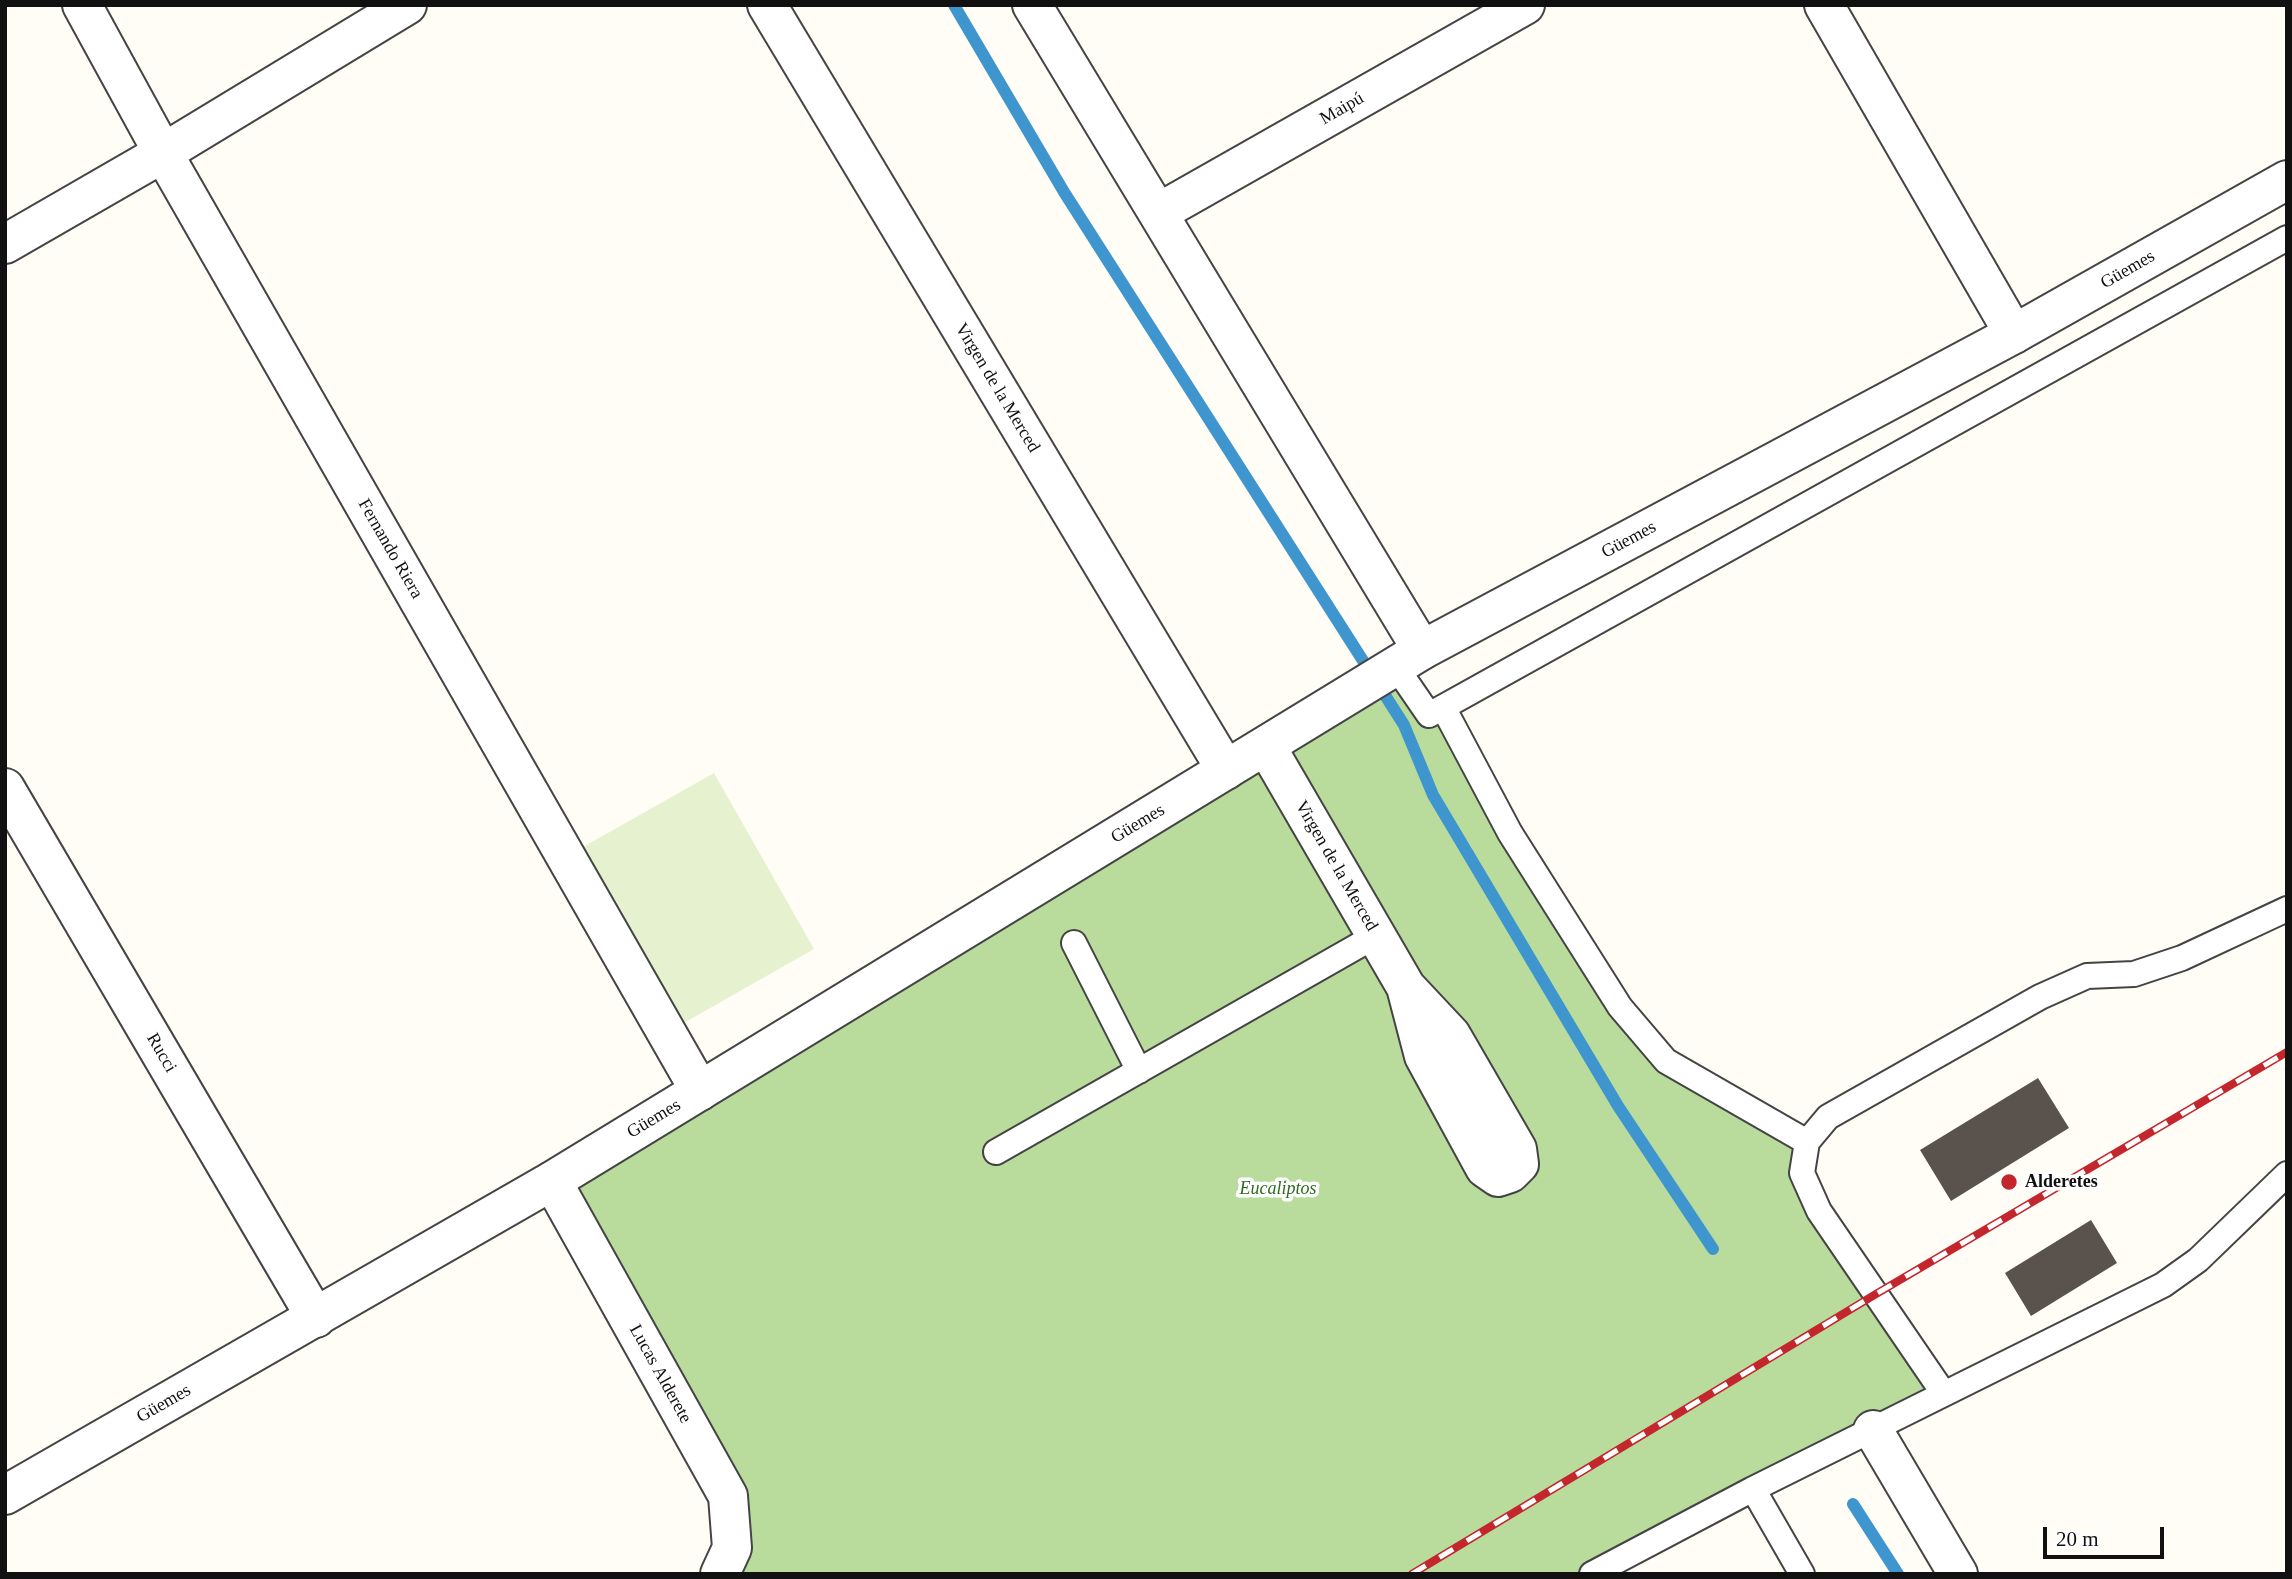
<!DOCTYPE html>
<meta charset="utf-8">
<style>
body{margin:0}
#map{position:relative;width:2292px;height:1579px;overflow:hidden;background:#fffdf5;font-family:Georgia,serif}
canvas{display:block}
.frame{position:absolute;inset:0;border:7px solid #111;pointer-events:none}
.scale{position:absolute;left:2043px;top:1527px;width:121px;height:32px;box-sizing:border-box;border:4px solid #111;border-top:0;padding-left:9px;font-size:21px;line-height:24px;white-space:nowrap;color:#111;-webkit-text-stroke:5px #fff;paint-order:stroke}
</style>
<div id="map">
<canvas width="2292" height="1579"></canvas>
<div class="frame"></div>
<div class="scale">20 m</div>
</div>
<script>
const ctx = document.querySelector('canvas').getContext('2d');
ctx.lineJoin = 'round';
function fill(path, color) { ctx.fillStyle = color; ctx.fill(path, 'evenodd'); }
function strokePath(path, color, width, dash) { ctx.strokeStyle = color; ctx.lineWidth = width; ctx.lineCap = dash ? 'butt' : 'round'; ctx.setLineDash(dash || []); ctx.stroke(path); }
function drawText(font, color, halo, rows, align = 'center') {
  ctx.font = font + ' Georgia,serif'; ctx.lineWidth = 7; ctx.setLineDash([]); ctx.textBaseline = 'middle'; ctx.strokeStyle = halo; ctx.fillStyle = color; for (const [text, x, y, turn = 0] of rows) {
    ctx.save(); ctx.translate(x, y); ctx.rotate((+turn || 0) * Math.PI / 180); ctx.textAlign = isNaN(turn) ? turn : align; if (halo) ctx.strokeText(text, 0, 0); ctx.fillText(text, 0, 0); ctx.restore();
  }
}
fill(new Path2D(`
 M1396,667l33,48 14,-8 223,354 141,81 -5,31 142,221 -348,180h-876l8,-78 -176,-315z`), '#b9dc9c');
fill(new Path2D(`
 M714,773l100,176 -132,75 -99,-177z`), '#e6f2cf');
strokePath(new Path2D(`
 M954,5l110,187 340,533 29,70 185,311 95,143
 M1853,1504l45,70`), '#3f96cf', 12);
fill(new Path2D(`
 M2038,1078l31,50 -118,73 -31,-51z
 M2091,1220l26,43 -86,53 -26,-43z`), '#5a524d');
const service = new Path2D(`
 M1396,667l33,48 858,-477
 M1443,707l67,126 110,174 46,54 141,81
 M1074,943l65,128
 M996,1152l381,-217
 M1944,1394l-125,-183 -17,-38 5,-31 21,-25 212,-120 47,-21 47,-2 48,-16 105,-49
 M1753,1489l49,85
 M1592,1574l161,-85 410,-204 35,-25 89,-86`);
const minor = new Path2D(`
 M82,5l81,148 537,938
 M767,5l459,765
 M1032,5l390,645
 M1824,5l190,329
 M1158,213l367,-208
 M5,244l158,-91 244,-148
 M1266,746l140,241 45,48 66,114 2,15 -9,9 -12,4 -13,-9 -61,-112 -18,-69
 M5,788l311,530
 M552,1181l176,315 4,52 -12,26
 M1873,1430l85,144`);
const tertiary = new Path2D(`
 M5,1495l547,-314 870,-531 592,-316 273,-154`);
strokePath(service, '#444', 28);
strokePath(minor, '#444', 42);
strokePath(tertiary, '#444', 42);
strokePath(service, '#fff', 24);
strokePath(minor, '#fff', 38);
strokePath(tertiary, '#fff', 38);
const rail = new Path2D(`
 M1412,1574l464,-280 411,-242`);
strokePath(rail, '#c4262e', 8);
strokePath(rail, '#fff', 5, [16]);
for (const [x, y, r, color] of [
 [2009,1182,9,"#c4262e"]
]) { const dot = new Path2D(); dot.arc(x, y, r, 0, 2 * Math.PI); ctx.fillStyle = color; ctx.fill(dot); strokePath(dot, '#fff', 2.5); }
drawText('18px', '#111', '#fff', [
 ["Maipú",1342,109,-30],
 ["Güemes",2128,270,-30],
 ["Virgen de la Merced",997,388,59],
 ["Güemes",1629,540,-28],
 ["Fernando Riera",390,549,60],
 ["Güemes",1138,824,-31],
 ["Virgen de la Merced",1336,866,60],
 ["Rucci",161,1053,60],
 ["Güemes",654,1119,-31],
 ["Lucas Alderete",660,1374,61],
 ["Güemes",164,1404,-30]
]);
drawText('bold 18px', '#111', '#fff', [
 ["Alderetes",2025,1182]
], 'left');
drawText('italic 18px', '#2f6b1f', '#fff', [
 ["Eucaliptos",1278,1189]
]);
</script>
